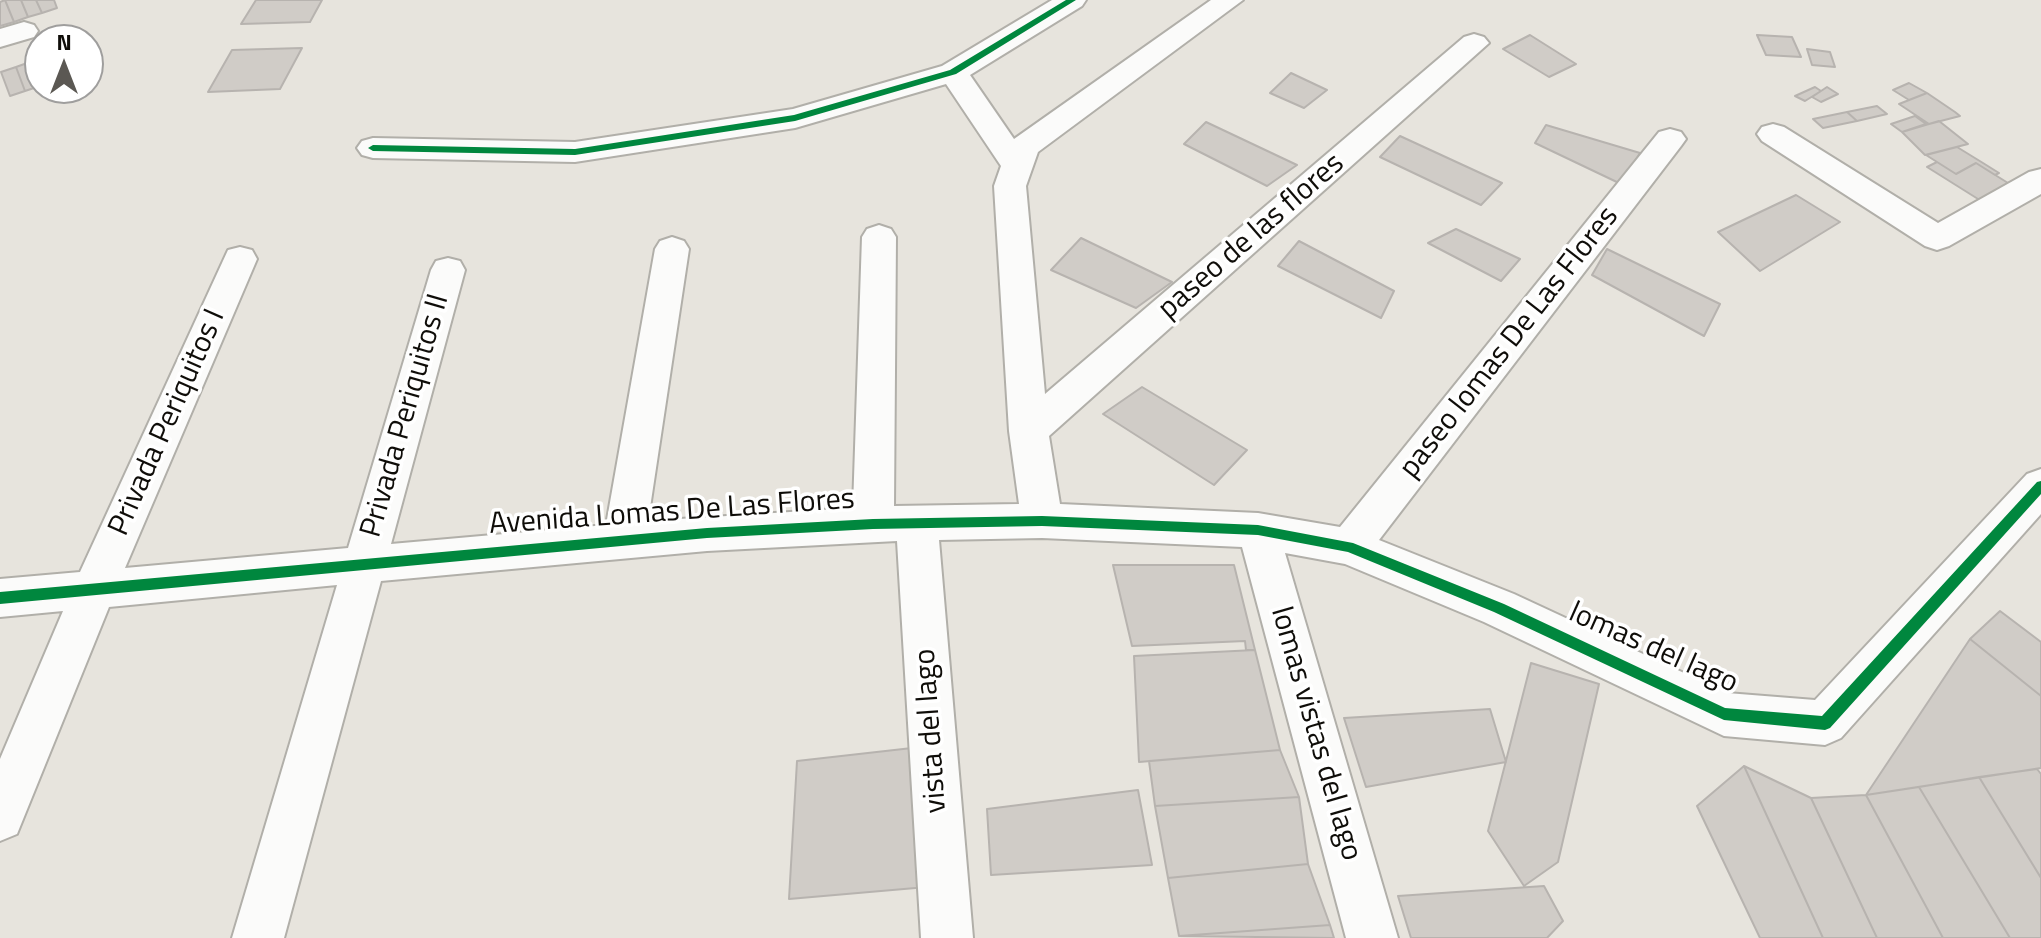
<!DOCTYPE html>
<style>
body{margin:0}
#map{position:relative;width:2041px;height:938px;overflow:hidden;background:#e7e4dd;font-family:"Titillium Web",sans-serif}
canvas{display:block}
.north{position:absolute;left:24px;top:24px;width:80px;height:80px;box-sizing:border-box;background:#fff;border:2px solid #9f9e9d;border-radius:50%;rotate:0deg;font-size:22px;font-weight:700;line-height:32px;text-align:center;color:#0f0d09}
.north::after{content:'';display:block;margin:auto;width:28px;height:36px;background:#5b5853;clip-path:polygon(50% 0,100% 100%,50% 72%,0 100%)}
</style>
<div id="map">
<canvas width="2041" height="938"></canvas>
<div class="north">N</div>
</div>
<script>
const ctx = document.querySelector('canvas').getContext('2d');
ctx.lineJoin = 'round';
function fill(path, color) { ctx.fillStyle = color; ctx.fill(path, 'evenodd'); }
function strokePath(path, color, width, dash) { ctx.strokeStyle = color; ctx.lineWidth = width; ctx.lineCap = dash ? 'butt' : 'round'; ctx.setLineDash(dash || []); ctx.stroke(path); }
function drawText(font, color, halo, rows, align = 'center') {
  ctx.font = font + ' "Titillium Web",sans-serif'; ctx.lineWidth = 7; ctx.setLineDash([]); ctx.textBaseline = 'middle'; ctx.strokeStyle = halo; ctx.fillStyle = color; for (const [text, x, y, turn = 0] of rows) {
    ctx.save(); ctx.translate(x, y); ctx.rotate((+turn || 0) * Math.PI / 180); ctx.textAlign = isNaN(turn) ? turn : align; if (halo) ctx.strokeText(text, 0, 0); ctx.fillText(text, 0, 0); ctx.restore();
  }
}
const building = new Path2D(`
 M5,0l9,22 -14,4v-24z
 M5,0h16l7,17 -14,5z
 M21,0h15l6,13 -14,4z
 M36,0h18l3,8 -15,5z
 M256,0h66l-12,22 -69,2z
 M1530,35l46,29 -27,13 -46,-28z
 M1757,35l35,2 9,20 -35,-2z
 M302,48l-22,41 -72,3 24,-42z
 M1807,49l23,3 5,15 -23,-2z
 M30,62l10,24 -15,5 -9,-24z
 M16,67l9,24 -15,5 -9,-24z
 M1291,73l36,17 -23,18 -34,-15z
 M1909,83l18,10 -18,7 -16,-10z
 M1815,87l6,4 -16,10 -10,-5z
 M1827,87l11,7 -17,8 -9,-5z
 M1927,93l28,19 5,4 -31,8 -30,-20z
 M1877,106l10,8 -30,7 -10,-9z
 M1847,112l10,9 -34,7 -10,-9z
 M1915,116l11,8 -24,8 -11,-8z
 M1939,121l29,23 -43,11 -23,-23z
 M1206,122l91,43 -30,21 -83,-42z
 M1546,125l94,28 -19,31 -86,-41z
 M1400,136l102,47 -21,22 -101,-48z
 M1957,147l26,16 16,10 -4,2 -19,-12 -20,11 -30,-19z
 M1937,162l19,12 20,-11 40,25 -30,16 -59,-37z
 M1796,195l44,27 -80,49 -42,-39z
 M1456,229l64,30 -19,22 -73,-38z
 M1081,238l91,44 -36,26 -85,-38z
 M1299,241l95,50 -13,27 -103,-52z
 M1607,249l113,55 -16,32 -112,-61z
 M1142,387l105,63 -33,35 -111,-71z
 M1113,565h121l21,85h-9l-1,-9 -113,5z
 M2000,611l41,31v54l-71,-57z
 M1970,639l71,57v72l-175,27z
 M1255,650l25,100 -141,12 -5,-106z
 M1531,663l68,21 -41,178 -34,24 -36,-55z
 M1490,709l16,53 -140,25 -22,-69z
 M912,748l15,139 -138,12 8,-138z
 M1280,750l19,47 -144,9 -6,-45z
 M1744,766l79,172h-63l-63,-132z
 M1744,766l67,32 66,140h-54z
 M2037,769l4,5v104l-62,-101z
 M1979,777l62,101v60h-31l-91,-151z
 M1919,787l91,151h-67l-77,-143z
 M1138,790l14,75 -161,10 -4,-66z
 M1866,795l77,143h-66l-66,-140z
 M1299,797l9,67 -140,14 -13,-72z
 M1308,864l22,61 -151,11 -11,-58z
 M1544,886l19,35 -16,17h-136l-13,-42z
 M1330,925l4,13 -155,-2z`);
fill(building, '#d0ccc7');
strokePath(building, '#b7b3af', 2);
const minor = new Path2D(`
 M1052,0h34l-4,6 -112,69 44,64 197,-139h32l-205,152 -12,34 19,208 419,-357 10,-3 10,3 5,6 -440,393 11,68 198,9 82,14 319,-395 11,-3 11,3 5,7 -5,7 -302,394 135,54 213,99 88,7 212,-226 14,-5v45l-200,224 -16,7 -101,-9 -240,-114 -139,-58 -60,-11 113,385h-52l-104,-391 -200,-9 -103,2 34,398h-52l-24,-397 -190,10 -326,30 -97,357h-52l105,-353 -228,22 -92,227 -17,7v-82l63,-148 -63,6v-38l80,-7 148,-322 12,-3 12,3 5,9 -132,309 223,-20 83,-278 5,-9 12,-3 12,3 5,9 -74,274 215,-19 49,-276 5,-8 12,-4 12,4 5,8 -41,272 205,-13 9,-271 5,-8 12,-4 12,4 5,8 -2,269 125,-2 -10,-73 -15,-245 7,-20 -55,-82 -151,44 -220,34 -202,-4 -11,-3 -5,-7 5,-7 11,-3 202,4 218,-33 149,-43z
 M24,22l10,3 4,6 -4,6 -34,10v-18z
 M1773,124l11,3 154,96 91,-51 12,-3v25l-92,52 -12,4 -12,-4 -163,-105 -5,-7 5,-7z`);
strokePath(minor, '#b1afa9', 4);
fill(minor, '#fbfbfa');
fill(new Path2D(`
 M1066,0h10l-120,74 -161,47 -220,34 -202,-4 -5,-3 5,-3 202,4 219,-34 156,-45z
 M2041,481v13l-211,234 -5,2 -101,-10 -230,-108 -146,-60 -90,-17 -216,-9 -169,3 -166,9 -707,66v-12l707,-64 166,-9 169,-3 216,9 95,18 151,61 221,104 97,8 215,-234z`), '#00873e');
drawText('30px', '#0f0d09', '#fff', [
 ["paseo de las flores",1252,237,-41],
 ["paseo lomas De Las Flores",1510,343,-52],
 ["Privada Periquitos II",406,416,-74],
 ["Privada Periquitos I",168,423,-66],
 ["Avenida Lomas De Las Flores",672,513,-4],
 ["lomas del lago",1653,649,24],
 ["vista del lago",932,731,-94],
 ["lomas vistas del lago",1315,734,74]
]);
</script>
